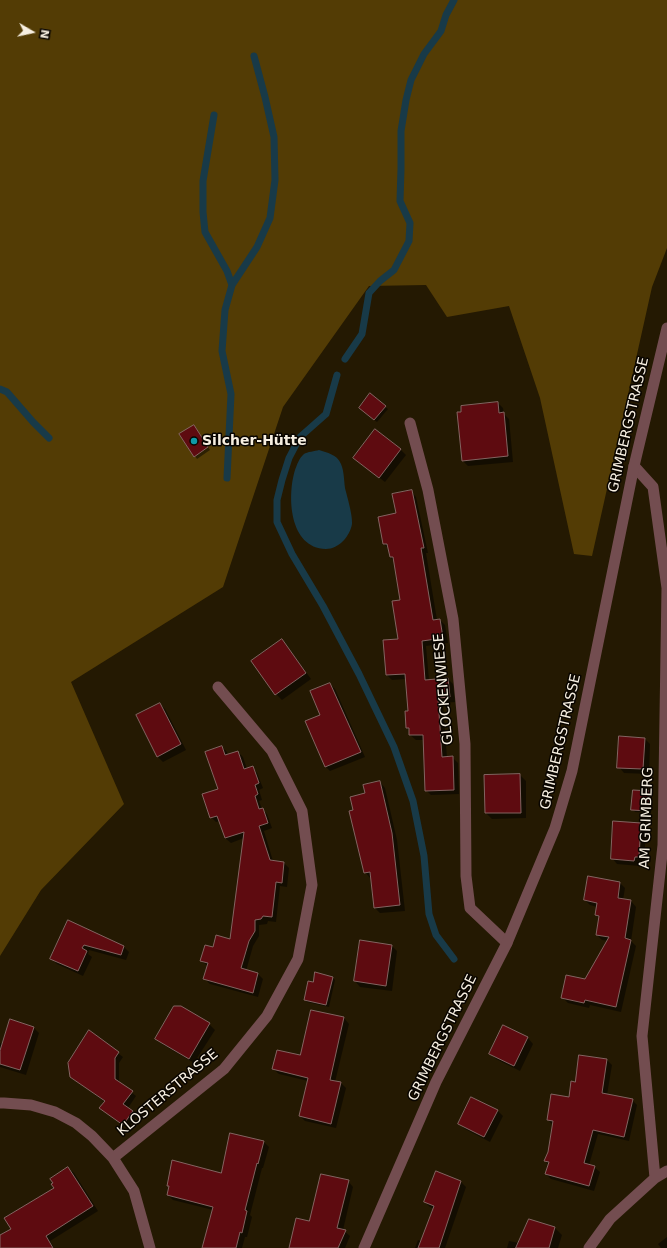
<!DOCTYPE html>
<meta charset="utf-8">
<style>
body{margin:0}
#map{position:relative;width:667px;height:1248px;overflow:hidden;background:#241902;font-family:"DejaVu Sans",sans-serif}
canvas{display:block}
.north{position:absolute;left:12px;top:12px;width:40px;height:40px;-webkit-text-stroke:3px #090501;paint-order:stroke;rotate:99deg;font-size:11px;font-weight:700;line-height:16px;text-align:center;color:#f7efe1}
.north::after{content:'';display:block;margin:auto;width:14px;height:18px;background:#f7efe1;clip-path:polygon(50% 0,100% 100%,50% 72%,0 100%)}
</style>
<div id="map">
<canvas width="667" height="1248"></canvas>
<div class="north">N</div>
</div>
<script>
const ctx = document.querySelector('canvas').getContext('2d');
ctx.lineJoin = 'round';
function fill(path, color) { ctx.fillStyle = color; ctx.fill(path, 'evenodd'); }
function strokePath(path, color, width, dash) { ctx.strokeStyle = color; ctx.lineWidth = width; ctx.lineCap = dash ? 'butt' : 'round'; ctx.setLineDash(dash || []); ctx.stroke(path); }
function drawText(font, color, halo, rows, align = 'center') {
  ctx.font = font + ' "DejaVu Sans",sans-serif'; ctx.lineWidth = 3; ctx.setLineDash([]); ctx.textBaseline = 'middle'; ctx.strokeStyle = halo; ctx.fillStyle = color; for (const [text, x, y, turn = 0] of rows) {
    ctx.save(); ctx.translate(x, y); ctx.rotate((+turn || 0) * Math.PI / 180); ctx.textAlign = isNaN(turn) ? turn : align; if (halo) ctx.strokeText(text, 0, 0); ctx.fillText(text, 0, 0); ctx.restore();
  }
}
fill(new Path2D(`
 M0,0h667v248l-15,39 -60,269 -18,-2 -34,-156 -31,-92 -62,11 -21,-32 -57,1 -86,121 -60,180 -152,95 53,122 -83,86 -41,66z`), '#533c05');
fill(new Path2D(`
 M319,450c8,3 18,4 22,14 3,7 3,16 4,24 2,8 8,28 7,36 -2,12 -13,25 -26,25 -37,-1 -39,-53 -31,-79 2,-5 4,-12 9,-16 3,-2 11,-3 15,-4z`), '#183a48');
fill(new Path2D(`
 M498,403l5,5 1,6 5,5 4,43 -45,4 -5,-5z
 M385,407l3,2 -11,13 -15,-12z
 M196,428l14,22 -13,9 -2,-3z
 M400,449l6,6 -21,27 -25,-19z
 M411,491l5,6 12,56h-2l11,67h3l5,5 3,18 -22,3 3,34 19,-1 5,5 2,18 -12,1 4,55h6l5,5 1,31 -28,1 -5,-5 -2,-50h-8l-6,-5v-4l-3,-3 2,-16 -3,-33 -14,1 -5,-5 12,-35 2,-39 -7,-40 -4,-4 -1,-8 -5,-5 -5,-26 18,-4z
 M282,640l5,6 24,33 -29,21 -6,-6 -23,-33z
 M330,684l5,5 30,68 -35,14 -5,-5 -4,-50z
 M160,704l5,5 21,41 -23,12 -6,-6z
 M645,739l5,5 -1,30 -25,-1 -5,-6z
 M222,747l5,5 1,4 10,-4 5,5 4,12 5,-2 5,6 6,15 -4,2 3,10 -3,1 3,8 5,5 5,14 -8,3 9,30 11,2 5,5 -2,19 -7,-1 -4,36 -8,-1 -1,3 -8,1v11l-6,10 -7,25 12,3 5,5 -5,18 -48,-13 -5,-5 3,-13 -7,-5 12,-13 18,-8 13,-102 -13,5 -6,-5 -5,-17 -4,1 -5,-5 9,-27z
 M520,775l6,6v37l-34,1 -6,-6z
 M380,782l5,6 12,52 8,71 -25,2 -5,-5 -3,-30h-2l-5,-6 -11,-61 12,-17z
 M649,792l3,3 -1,18 -16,-1 -2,-3z
 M640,824l6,6 -2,32h-4v4l-23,-2 -5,-6z
 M620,883l5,5 -2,12 8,1 5,6 -5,34 5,5 -15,66 -31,-7 -1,3 -21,-5 -6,-6 23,-17 23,-39 -6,-1 -5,-5 2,-17 -3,-3 1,-8 -7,-2 -5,-5z
 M69,921l55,26 5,5 -3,8 -37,-10 -1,4 4,3 -9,19 -26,-12 -5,-5z
 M392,946l5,5 -5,40 -32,-4 -5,-6z
 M333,978l2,2 -6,27 -22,-5 -2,-3 9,-16z
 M344,1018l5,6 -14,58 6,1 5,5 -10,40 -31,-7 -5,-5 8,-35 -29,-7 -6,-5 28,-12z
 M11,1020l23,8 5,5 -13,42 -26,-8v-24l3,1z
 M209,1024l6,6 -21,33 -32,-19 -6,-5z
 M503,1026l25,12 5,6 -13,27 -24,-12 -6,-6z
 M89,1032l34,25 -4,6v20l17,13 -8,12 9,8 -9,13 -27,-21 4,-6 -29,-21z
 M607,1060l5,5 -5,30 25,5 5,5 -8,36 -31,-7 -9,31 5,2 6,5 -6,19 -43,-12 -5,-5 3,-9 -4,-4 4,-9 4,-27 -5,-5 22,-22 6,-15z
 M497,1110l6,6 -13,26 -25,-13 -6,-5z
 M230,1135l34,7 5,5 -6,21h-1l-12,47 2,2 -5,20h-2l-3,11h-37l8,-38 -40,-10 -5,-5 2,-8 -2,-2 53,-11z
 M68,1168l6,5 24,38 -48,30 4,7h-54v-11l12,-8 43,-41z
 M436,1173l25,9 5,5 -21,61h-30l3,-8 3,1 13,-32 -4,-2 -5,-5z
 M348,1181l5,6 -10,43 7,6 -5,12h-56l21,-26z
 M530,1220l25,8 7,7 -4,13h-51l2,-7 10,2z
 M667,1237v11h-6l-3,-4z`), '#0007');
strokePath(new Path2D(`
 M214,115l-11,66v31l2,20 22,39 5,14
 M345,359l17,-25 7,-41 11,-12 14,-11 15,-29 1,-18 -10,-22 1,-32v-38l5,-31 5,-20 13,-26 17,-23 5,-16 8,-15
 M337,375l-11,39 -26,23 -11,21 -7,22 -5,20v22l15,32 31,52 36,68 35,73 19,54 11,55 5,58 7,21 18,24
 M0,389l7,3 26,30 16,16
 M227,478l4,-84 -9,-43 3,-41 7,-25 25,-38 13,-29 5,-38 -1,-43 -9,-40 -11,-41`), '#183a48', 7);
const building = new Path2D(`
 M370,393l16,13 -12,14 -15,-12z
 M498,402l1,11 5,-1 4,44 -46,5 -5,-49h4v-6z
 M194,425l14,22 -14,10 -15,-23z
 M375,429l26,20 -22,29 -26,-20z
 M412,490l12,58h-3l12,72 7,-1 3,19 -21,3 3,39 23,-2 2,19 -12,1 4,59 11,-1 1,34 -29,1 -2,-56h-14v-7h-3l-1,-17h3l-3,-37 -19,1 -3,-35 15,-1 -6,-38 8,-1 -7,-43h-3l-3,-13h-4l-5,-27 18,-4 -4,-19z
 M282,639l24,34 -31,22 -24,-34z
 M330,683l31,69 -36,15 -20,-46 15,-6 -10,-24z
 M160,703l21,41 -24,13 -21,-42z
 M619,736l26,2 -2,31 -26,-1z
 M222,746l3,9 13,-4 6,18 9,-3 6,17 -4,2 3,9 -3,2 4,13 4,-1 5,15 -9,3 11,34 14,2 -2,21 -6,-1 -4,35 -9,-1 -2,3 -6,1v11l-6,10 -8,27 17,5 -5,20 -50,-14 5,-16 -8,-2 5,-16 8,2 3,-12 14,4 14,-107 -19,6 -8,-22 -7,2 -8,-24 16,-5 -13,-37z
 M520,774l1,39h-36l-1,-38z
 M380,781l12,52 8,72 -26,3 -4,-36 -6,1 -15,-62 4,-1 -3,-13 15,-4 -2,-8z
 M633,790l17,1 -1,20 -18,-1z
 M613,821l28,2 -2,34h-4l-1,4 -23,-2z
 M588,876l32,6 -2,16 13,2 -6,38 6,2 -15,67 -31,-7 -1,3 -23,-5 5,-23 19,4 24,-42 -13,-2 3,-19 -4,-1 2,-12 -13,-3z
 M68,920l56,26 -3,9 -37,-10 -2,3 5,3 -9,20 -28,-12z
 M360,940l32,5 -6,41 -32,-5z
 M315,972l18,5 -7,28 -22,-5 4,-19 5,1z
 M174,1006h7l29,17 -21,36 -34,-20z
 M311,1010l33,7 -14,63 11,2 -10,42 -32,-8 9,-38 -36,-9 5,-19 23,5z
 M10,1019l24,8 -14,43 -20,-6v-13z
 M503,1025l25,12 -14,29 -25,-12z
 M89,1030l30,22 -4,6v21l18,12 -10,13 10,7 -10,14 -24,-17 6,-7 -35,-24 -2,-14z
 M579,1055l28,4 -5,34 31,6 -9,38 -31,-7 -9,33 11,3 -6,20 -44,-12 4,-12 -5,-1 4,-9 5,-31 -6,-1 4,-26 18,3 2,-16 4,1z
 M471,1097l27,13 -14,27 -26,-13z
 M230,1133l34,8 -6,23 -1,-1 -12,47 2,1 -5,22 -2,-1 -4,16h-34l11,-41 -46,-12 2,-9h-2l5,-26 49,13z
 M68,1167l25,39 -47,30 7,12h-53v-13l11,-6 -7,-11 50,-30 -3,-4 2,-1 -3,-4z
 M436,1171l25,10 -22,67h-21l16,-42 -10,-4z
 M321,1174l28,6 -12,48 9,2 -8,18h-49l7,-30 13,3z
 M529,1219l26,8 -6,21h-33z`);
fill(building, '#5e0b10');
strokePath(building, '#836461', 1);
strokePath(new Path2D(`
 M410,423l18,67 25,129 12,125 1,132 4,32 37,35
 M634,466l19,21 14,101 -4,257 -21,191 13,142
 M0,1103h4l27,2 24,7 21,11 16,13 21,22 21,33 16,57
 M113,1158l111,-89 43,-53 31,-57 14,-74 -10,-74 -30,-60 -54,-64
 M589,1248l21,-29 45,-41 12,-7`), '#734d50', 11);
strokePath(new Path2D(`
 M364,1248l72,-166 71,-139 48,-115 17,-57 62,-305 33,-138`), '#734d50', 11);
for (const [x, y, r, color] of [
 [194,441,4,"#0f9aa8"]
]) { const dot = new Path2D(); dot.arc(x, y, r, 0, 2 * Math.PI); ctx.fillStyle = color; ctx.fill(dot); strokePath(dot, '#090501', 1.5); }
drawText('14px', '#f7efe1', '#090501', [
 ["GRIMBERGSTRASSE",629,425,-77],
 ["GLOCKENWIESE",444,689,-95],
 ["GRIMBERGSTRASSE",561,742,-77],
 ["AM GRIMBERG",647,818,-88],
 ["GRIMBERGSTRASSE",443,1038,-64],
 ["KLOSTERSTRASSE",168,1093,-40]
]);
drawText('bold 14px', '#f7efe1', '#090501', [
 ["Silcher-Hütte",202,441]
], 'left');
</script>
